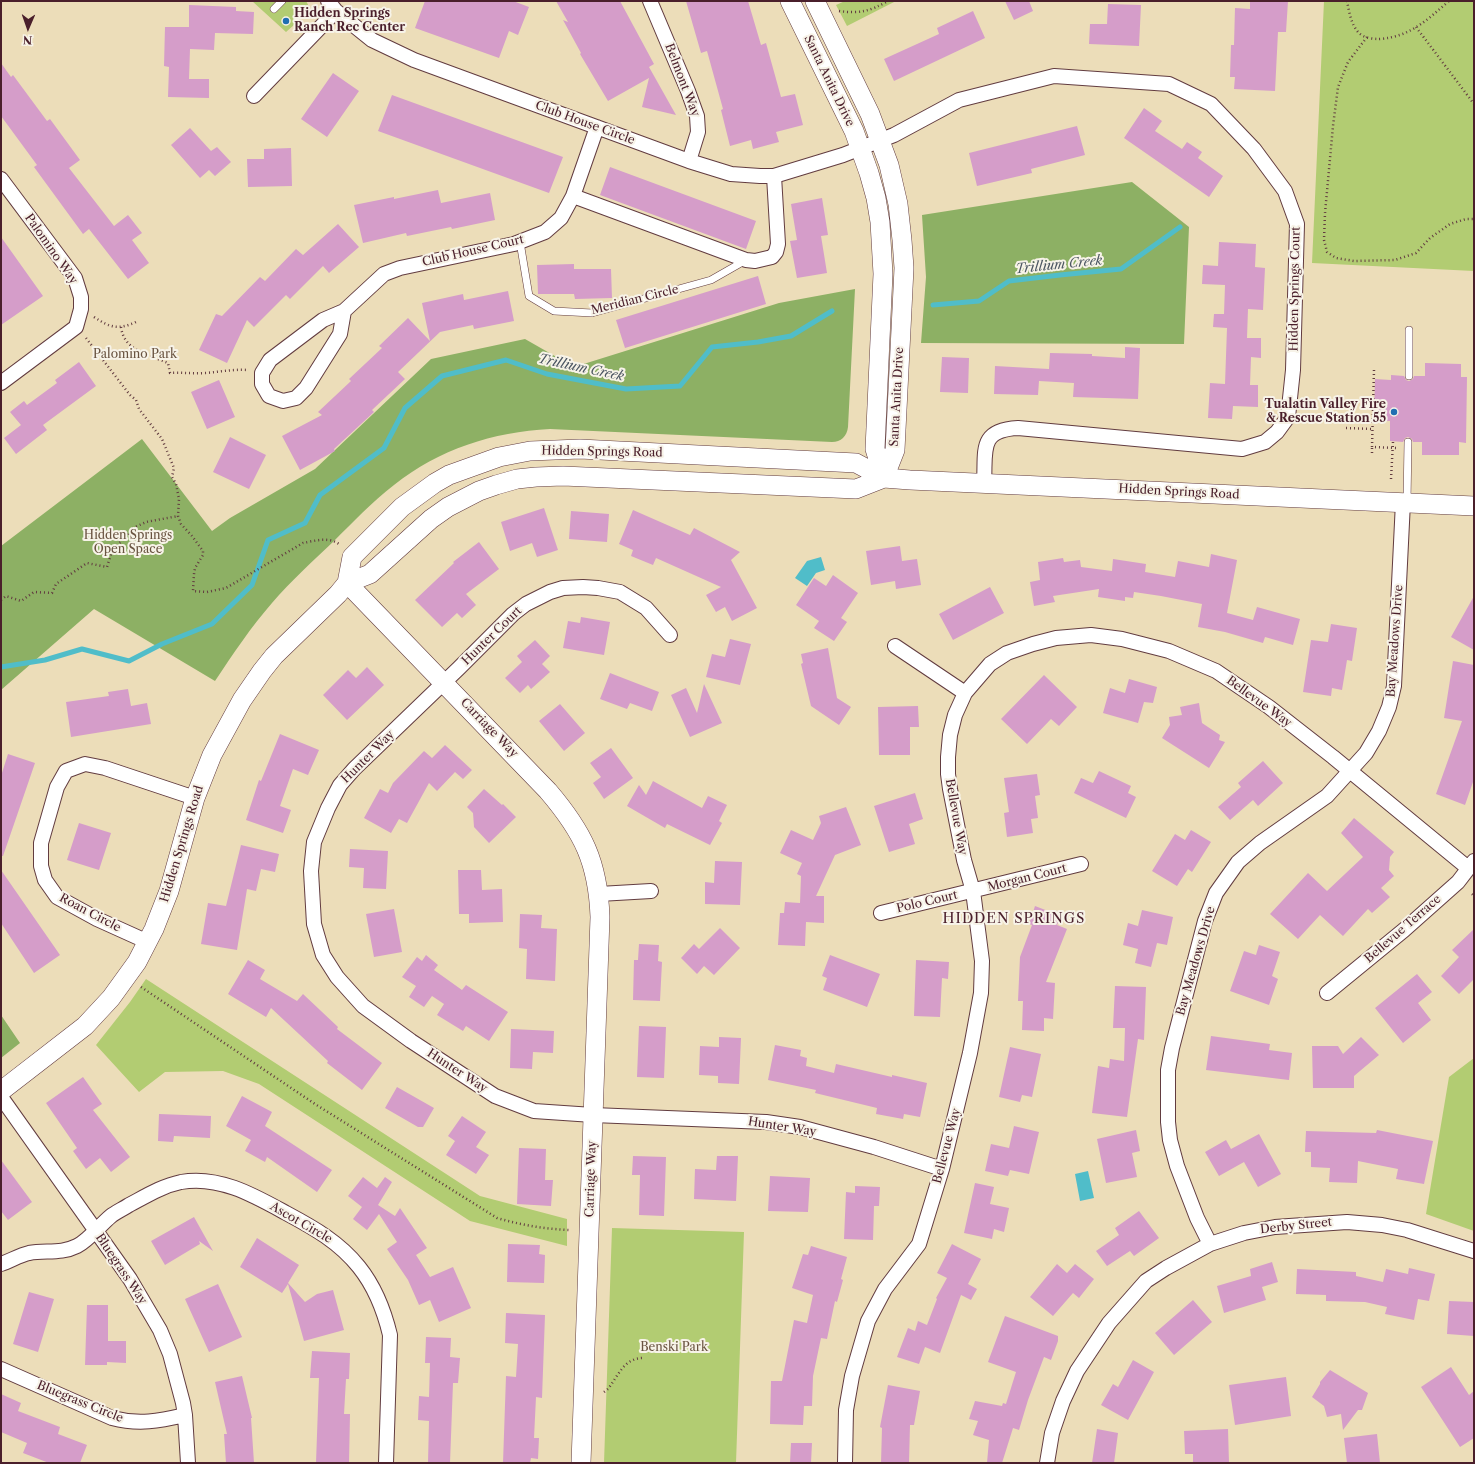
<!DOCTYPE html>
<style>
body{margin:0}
#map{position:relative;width:1475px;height:1464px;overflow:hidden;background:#ecddb9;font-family:"Libre Caslon Text",serif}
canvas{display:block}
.frame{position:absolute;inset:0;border:2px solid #4a1f2b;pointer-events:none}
.north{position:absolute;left:8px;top:8px;width:40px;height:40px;-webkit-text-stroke:3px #f7f3e8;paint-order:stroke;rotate:182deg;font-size:11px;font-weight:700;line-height:16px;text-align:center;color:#4a1f2b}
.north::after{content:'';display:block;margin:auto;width:14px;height:18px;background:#4a1f2b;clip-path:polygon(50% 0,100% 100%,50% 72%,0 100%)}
</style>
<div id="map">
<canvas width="1475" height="1464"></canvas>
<div class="frame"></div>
<div class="north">N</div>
</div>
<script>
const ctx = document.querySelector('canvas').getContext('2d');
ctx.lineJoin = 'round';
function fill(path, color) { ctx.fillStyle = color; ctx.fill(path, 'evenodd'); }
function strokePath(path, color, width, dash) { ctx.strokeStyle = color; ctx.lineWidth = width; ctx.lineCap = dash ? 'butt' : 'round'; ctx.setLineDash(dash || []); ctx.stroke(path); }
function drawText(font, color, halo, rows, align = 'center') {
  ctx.font = font + ' "Libre Caslon Text",serif'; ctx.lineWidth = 4; ctx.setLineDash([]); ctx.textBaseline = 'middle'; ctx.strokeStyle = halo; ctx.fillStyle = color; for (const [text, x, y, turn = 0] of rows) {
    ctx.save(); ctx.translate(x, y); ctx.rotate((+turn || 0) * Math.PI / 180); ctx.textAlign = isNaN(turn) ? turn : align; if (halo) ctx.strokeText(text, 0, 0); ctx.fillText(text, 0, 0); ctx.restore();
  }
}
fill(new Path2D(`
 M252,1h54l5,9 -25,22z
 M845,1h51l-49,25 -11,-21z
 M1324,1h150v270l-162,-8z
 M146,979l334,217 87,23v27l-97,-25 -211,-137 -36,-13 -58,1 -26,20 -43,-47 34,-43z
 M1474,1058v173l-48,-17 23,-137z
 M612,1228l132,4 -8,231h-132z`), '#b2cc72');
fill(new Path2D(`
 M1132,182l57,45 -5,117 -263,-1 5,-66 -4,-62z
 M855,289l-7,138c-1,9 -7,15 -16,15l-282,-13c-57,3 -111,20 -156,56 -22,17 -41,37 -60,56 -21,20 -43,40 -62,62 -21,24 -39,51 -57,78l-121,-72 -93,81v-144l141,-107 70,92 18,-13 85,-49 116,-110 94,-20 49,28 205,-64z
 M1,1015l19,28 -19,15z`), '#8db064');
fill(new Path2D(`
 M821,557l4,13 -9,3 -9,13 -12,-8 12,-17z
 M1088,1171l6,27 -14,3 -5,-27z`), '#50bdc9');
strokePath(new Path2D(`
 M933,305l46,-4 30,-20 51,-6 61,-6 59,-42
 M1,667l44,-7 37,-11 47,12 33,-17 50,-20 40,-39 16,-45 37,-17 15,-28 64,-47 21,-40 37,-32 64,-16 41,14 79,15 54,-3 32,-39 46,-5 33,-6 41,-25`), '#50bdc9', 5);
fill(new Path2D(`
 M425,1h88l16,6 -11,28 -9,-4 -10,27 -84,-30z
 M556,1h64l34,63 -5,3 27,48 -34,-8 7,-29 -41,23 -28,-47 1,-1 -18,-33 5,2z
 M686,1h62l13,44 5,-2 15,54 14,-3 8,31 -27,7 3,10 -26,7 -2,-9 -21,6 -9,-36 2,-1 -16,-58 -6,2z
 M1005,1h24l4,10 -19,9z
 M1250,1h38l-2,31h-8l-3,59 -41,-2 1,-12h-5l1,-32h3l1,-37 15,1z
 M1108,4l33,1 -2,41 -50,-2 1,-20h17z
 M189,5l47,2v4l18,1 -1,22 -38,-1 -1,17 -24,-1 -1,30h20v19l-41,-1 1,-30 -5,-1 1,-39h24z
 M973,11l12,27 -91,43 -10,-22 55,-25 -2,-6z
 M1,63l10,14 2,-2 34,46 3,-2 30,41 -11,8 45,58 14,-11 14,18 -10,7 17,23 -21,16 -39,-50 -6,5 -49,-67 3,-2 -36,-49z
 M333,73l26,18 -32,46 -26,-18z
 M392,95l171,62 -14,36 -171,-62z
 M1144,108l18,13 -7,10 27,18 5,-7 15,10 -4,6 25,18 -14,21 -85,-59z
 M1077,126l8,29 -54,14 1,4 -55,13 -8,-33z
 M190,128l21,23 6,-4 14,15 -16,14 -6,-6 -9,8 -29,-33z
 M291,148l1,38 -44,1 -1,-28h17v-10z
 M610,167l146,54 -10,28 -146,-54z
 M438,190l3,13 49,-10 5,27 -43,9 -1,-2 -44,9 -1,-3 -43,10 -9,-38 40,-8v2z
 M822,198l6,37 -7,1 6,37 -30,5 -7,-37 7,-1 -6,-36z
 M338,224l21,23 -30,26 -6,-7 -33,33 -4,-4 -32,32 -7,-7 -20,43 -28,-13 17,-36 6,2 38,-39 5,4 31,-32 7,6z
 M1,237l42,59 -42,29z
 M1219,242l37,2 -1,23 10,1 -2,42 -15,-1 -1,29h14v20l-10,-1 -1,28h8v22l-25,-1 -1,13 -24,-1 2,-35 15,1 2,-56 -14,-1 1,-13h10l1,-29 -23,-1 1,-19 15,1z
 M574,264v5h37l1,29 -37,1 -1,-5h-36l-1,-29z
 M758,276l8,28 -141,44 -9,-28z
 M508,291l6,30 -40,8 -1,-4 -33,7 -42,40 7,7 -33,31 2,2 -40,37 1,2 -35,19 -18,-34 40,-21 -4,-3 33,-31 -2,-2 33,-31 -3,-2 29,-28 22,23 -8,-38 41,-9 1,6z
 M1125,347l15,1 -2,51 -65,-2 1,-14 -35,-2 -1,14 -44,-1 1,-28 54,3 1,-16 42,1v2l33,2z
 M942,357l27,1 -1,35 -28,-1z
 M79,362l17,24 -53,39 4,5 -31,24 -12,-16 17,-13 -11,-13 14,-11 3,4 30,-22 -2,-3z
 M1425,363l36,1v13h6l-1,66 -7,-1v13h-37v-13h-9l-1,-3 -4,-2 -3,1 -2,4 -13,-1v-20h-10v-7h-6l1,-35 16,1v-5l13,1 2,4 3,1 4,-2 1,-3h11z
 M219,380l16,37 -28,12 -16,-37z
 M230,437l36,18 -17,34 -36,-17z
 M544,508l14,42 -21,7 -5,-14 -22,8 -9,-29z
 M633,510l57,25 4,-7 46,24 -9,8 26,48 -25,13 -7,-14 -9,5 -10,-17 15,-8 -65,-29 -3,7 -22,-9 2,-6 -14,-6z
 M571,511l38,3 -2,28 -38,-3z
 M479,542l20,27 -33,25 10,11 -14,13 -5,-5 -15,14 -27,-27 39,-37 -1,-1z
 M900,546l2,15 15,-2 4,26 -25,4 -1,-8 -24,4 -5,-34z
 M1211,554l26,6 -10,53 26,7 4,-13 43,12 -7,26 -28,-8 -2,6 -38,-11 -27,-5 4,-23 -41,-8 -27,-4 -1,6 -8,-1v4l-27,-4 1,-8 -46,7 2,6 -21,4 -4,-24 10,-2 -2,-18 25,-4 1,4 16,-2 1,7 31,4 1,-12 33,5 -1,8 30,5 3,-16 31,6z
 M833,575l25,18 -17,25 6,4 -13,19 -20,-13 5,-7 -23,-16 18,-27 12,8z
 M990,587l14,26 -51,27 -14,-26z
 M1474,596v54l-23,-13z
 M581,617l29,5 -6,33 -41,-7 5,-27 12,2z
 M1331,624l26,4 -5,33 -5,-1 -5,30 -10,-2 -1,8 -28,-4 8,-52 17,2z
 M730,639l21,5 -11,41 -34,-8 6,-23 13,3z
 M535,640l15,16 -8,8 8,8 -19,17 -3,-4 -8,8 -15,-15 17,-16 -5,-6z
 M828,648l9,50 14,9 -12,18 -28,-19 -10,-42 2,-1 -2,-9z
 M1453,661l21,4v114l-9,26 -29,-11 26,-73 -18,-3z
 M367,667l17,18 -37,35 -24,-25 25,-25 8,8z
 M610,673l49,19 -7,19 -22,-8 -3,6 -27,-10z
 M1044,675l33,32 -18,19 -8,-7 -24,25 -26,-25z
 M1129,679l28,8 -4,16 -9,-1 -6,21 -35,-10 7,-25 15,5z
 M704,684l18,39 -32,14 -19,-42 15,-7 11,25z
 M128,689l3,17 16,-3 4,21 -80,13 -5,-35 43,-6 -1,-4z
 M1199,703l3,20 18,12 -1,5 6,2 -16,26 -47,-30 8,-13 -1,-8 13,-2 -2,-8z
 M560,704l25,29 -21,18 -25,-30z
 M918,706l1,21h-9v28h-31l-1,-48z
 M280,734l39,16 -11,25 -15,-6 -13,37 11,4 -8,23 -37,-13 13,-40 2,1z
 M445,745l27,25 -9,9 -8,-7 -18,19 -8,-8 -22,40 -8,-4 -8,14 -27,-15 16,-29 8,4 5,-10 31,-32 8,7z
 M611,748l22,30 -29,21 -11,-16 8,-6 -11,-14z
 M8,754l27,9 -32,93h-2v-80z
 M1263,761l20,22 -25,23 -5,-6 -23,20 -12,-13 23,-20 -3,-4z
 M1099,771l32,15 -3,7 8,4 -10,21 -52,-25 7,-15 12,5z
 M1037,774l3,21 -5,1 3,22 -7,1 2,14 -26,4 -3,-24 5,-1 -5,-34z
 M653,781l49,27 6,-12 19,9 -8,16 3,2 -12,22 -43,-21 -2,4 -38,-22 12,-21 7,10z
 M484,789l18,16 1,-1 13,13 -27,26 -15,-16 -1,-14 -6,-6z
 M915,793l8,26 -14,5 6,20 -26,8 -15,-46z
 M846,807l15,38 -26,10 -19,41h8v27l-18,-1 -1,24 -27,-1 2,-32h4l1,-11 15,1 1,-27 -4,-2 5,-11 -22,-10 11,-23 22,10 8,-17 -2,-7z
 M1354,818l40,34 -4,5 -1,13 5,6 -13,12 9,9 -18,16 -4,-4 -25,27 -23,-21 -22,24 -28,-25 38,-41 19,18 36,-34 -22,-24z
 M79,823l32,10 -12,37 -32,-10z
 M1191,830l20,12 -19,30 -4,-3 -11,17 -25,-15 23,-37 10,6z
 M241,845l38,9 -4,18 -14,-3 -5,22 -9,-2 -10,61 -36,-6 7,-41 18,3z
 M350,849l38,2 -2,38 -23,-1 1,-20 -15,-1z
 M715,861l27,1 -2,43 -35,-1v-22l9,1z
 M1,870l59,85 -26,18 -33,-50z
 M458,870h23l1,20 20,-1 1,33 -34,1v-9h-10z
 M1035,906l26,10 -4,9 10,4 -21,53 9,1 -2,36 -9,-1v13l-22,-1 1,-29h-5l2,-44 12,-32 -3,-1z
 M394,909l8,43 -28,5 -8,-43z
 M1142,910l31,7 -6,28 -10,-2 -6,24 -16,-4 3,-14 -15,-4 5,-22 10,3z
 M520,914l22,1 -1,13 16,1 -2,52 -29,-2 1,-30 -8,-1z
 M720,928l20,20 -26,27 -10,-9 -7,8 -16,-16 13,-14 5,5z
 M1474,929v50l-15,15 -18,-18 18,-19 -7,-7z
 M639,944l20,1 -1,16 4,1 -2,39 -27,-1 1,-40h4z
 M1259,945l21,7 -8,24 6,3 -9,26 -39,-14 14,-40 12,4z
 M426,955l12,10 -4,5 28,20 4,-5 42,27 -19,29 -23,-15 -3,5 -26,-16 7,-11 -12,-8 -8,11 -15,-10 7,-11 -14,-9 15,-20 5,4z
 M830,955l50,19 -13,33 -44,-17 4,-12 -5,-2z
 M248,960l17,10 -5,9 37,22 6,-7 35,33 -1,2 45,34 -20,27 -35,-27 1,-2 -57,-53 -5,9 -38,-23z
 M916,960l33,2 -1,17 -6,-1 -2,39 -26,-1z
 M1417,974l15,18 -14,11 13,17 -28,23 -28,-35z
 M1115,986l31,1 -2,53 -6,-1 -11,78 -35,-4 6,-47 11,2 1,-9 14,2 1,-33h-12z
 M639,1026l27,1 -2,51 -27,-1z
 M511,1029l43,2 -1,22 -20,-1 -1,17 -22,-1z
 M1211,1036l59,8 -1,6 23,3 -3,27 -83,-10z
 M719,1037l22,1 -2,46 -21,-1v-7l-19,-1 1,-29 19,1z
 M1361,1037l18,18 -25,21v12h-41l-1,-42h26l5,8z
 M775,1045l26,5 -1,6 7,2 -1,8 28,7 2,-9 56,13v-2l35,8 -7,34 -16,-3 -1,5 -27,-5 1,-6 -62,-15 1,-3 -48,-10z
 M1010,1047l31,7 -9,43 -10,-2 -2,7 -21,-5z
 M83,1077l19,27 -9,6 37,47 -19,15 -11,-14 -14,11 -13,-18 4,-3 -31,-45z
 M397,1087l37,21 -11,19h-5l-33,-19z
 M242,1096l30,16 -7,14 67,44 -15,22 -50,-35 -2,5 -20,-11 6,-11 -25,-14z
 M159,1114l52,2 -1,22 -36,-2 -1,6 -15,-1z
 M462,1116l24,16 -10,15 13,8 -13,19 -30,-19 9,-14 -7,-5z
 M1014,1126l25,6 -10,42 -19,-4 -2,6 -23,-5 6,-27 18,4z
 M1136,1130l4,21 -8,2 5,24 -31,6 -9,-44z
 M1377,1130l56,11 -9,43 -28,-5 2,-10 -40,-8 -1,22 -28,-1 1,-14 -19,-1v-15h-6l1,-21 70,2z
 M1259,1134l22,40 -23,13 -14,-25 -25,14 -14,-24 21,-12 5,9z
 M519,1148l27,1 -1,31h8l-2,26 -34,-2z
 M633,1156l33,1 -2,59 -25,-1 1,-40h-8z
 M717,1156h21l-2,45 -42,-2 1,-30 21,1z
 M1,1160l31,42 -24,18 -7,-9z
 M770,1176l40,2 -2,34 -40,-1z
 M363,1177l14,11 8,-11 7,5 -14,23 17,11 5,-8 27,40 -11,7 14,22 23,-10 18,41 -32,14 -9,-22 -11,5 -11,-25 -21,-31 10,-7 -18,-28 -12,16 -14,-11 9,-12 -14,-11z
 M975,1183l19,4 -4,17 19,4 -5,24 -10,-3 -2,10 -28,-6z
 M855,1186l25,1 -1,19h-5l-1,34 -29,-1 2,-47 9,1z
 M1139,1211l20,27 -25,18 -4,-5 -23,15 -11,-15 23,-16 -4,-7z
 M194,1217l19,34 -14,-10 1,3 -35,21 -14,-24z
 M257,1238l42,27 -11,18 17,19 12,-8 16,-4 11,40 -40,11 -16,-57 -6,9 -42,-26z
 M508,1244l32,1 -1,9 6,1 -1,28 -37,-1z
 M952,1244l29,15 -13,25 9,5 -6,11 -10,-5 -21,58 -15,-6 -6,17 -22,-7 11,-29 7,3 3,-10 9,4 10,-26 -1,-1 11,-20 -10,-5z
 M811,1246l36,11 -6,22 2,1 -6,22 -2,-1 -8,38 -6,-1 -8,38 -1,30h-8l-1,19 -33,-1 1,-43h11l12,-61 13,3 6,-28 -21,-7 11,-34 5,1z
 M1272,1262l6,20 -16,5 4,13 -42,13 -7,-27 34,-10 -1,-7z
 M1057,1264l10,9 8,-9 19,15 -15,19 -6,-5 -20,23 -23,-19z
 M1409,1268l26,6 -6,27 -11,-2 -4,21 -29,-6 2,-7 -22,-5 -39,-1v-6l-30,-1 1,-25 59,3v4l27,6 3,-13 22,5z
 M218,1284l24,53 -33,15 -24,-53z
 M29,1292l25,7 -16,53 -25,-8z
 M1193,1300l19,22 -38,33 -19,-22z
 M1449,1301l25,1v34l-27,-2z
 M87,1305h21v36h18v22l-19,-1v3h-22z
 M506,1313l39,2 -3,83 -6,-1 -2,41h5l-1,21 -7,-1 -1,5h-27l3,-87 10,1 2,-33 -13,-1z
 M1005,1316l53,20v5l-7,19 -7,-3 -16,43 -9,30 -6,-2 -11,35h-15l2,-23 -16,-5 5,-14 -9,-2 6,-18 27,5 1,-3 3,1 10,-32 -28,-10z
 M426,1337l25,1 -1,19 10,1 -2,25h-5l-3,80h-22l1,-42 -11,-1 1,-24 10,1 1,-34h-5z
 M312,1351l38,2 -1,26h-3l-2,35h6l-1,49h-33l3,-85h-9z
 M1133,1360l21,12 -26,48 -27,-15 12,-21 5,3z
 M1451,1367l18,28 5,-4v47l-14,9 -39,-60z
 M1330,1370l38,23 -6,17h-4l-15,20 -2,-16 -14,3 -3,-11 -12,-9 8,-13v-2z
 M242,1376l10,42h-1l3,45h-28l-2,-29h3l-12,-52z
 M1286,1377l5,39 -56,9 -6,-40z
 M888,1385l32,6 -6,34h-4l-1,38h-28l1,-35 -2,-1z
 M1,1394l20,9 -3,8 42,16 -2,7 29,11 -7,18h-31l-26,-10 4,-10 -26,-11z
 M1097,1429l21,4 -4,30h-22z
 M1228,1429l1,34h-36v-9h-8l-1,-23z
 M1377,1434l3,29h-33l-3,-25z
 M791,1443h21l-1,20h-21z`), '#d59dc9');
const lane = new Path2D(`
 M274,9l8,-8
 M520,242l9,54 25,15 38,2 119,-33 35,-20
 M1409,376v-46
 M1407,502l1,-60`);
const street = new Path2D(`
 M328,1l8,10 36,29 42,20 275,101 42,13 29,2h14l69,-21 51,-20 65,-35 95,-24 115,8 42,20 43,45 31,42 12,33 -4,146 -5,47 -11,15 -12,10 -23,7 -224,-21c-40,2 -32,23 -34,55
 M650,1l38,90 9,25 1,16 -9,29
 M254,96l82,-85
 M1,179l74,99 6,19v12l-5,18 -75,56
 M573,196l173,64 9,1 17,-4 4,-5 2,-8 -4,-68
 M344,311l40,-37 16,-6 114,-24 31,-12 16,-14 12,-22 24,-69
 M344,311l-4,23 -34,54 -10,10 -13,3 -14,-5 -7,-12v-11l8,-13 53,-40z
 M670,635l-24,-27 -26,-16 -22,-4 -15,-1 -20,1 -13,4 -24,12 -13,10 -54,54 -105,101 -14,16 -12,23 -14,34 -3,29 3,53 9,31 14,22 26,29 48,35 84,55 39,15 59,4 173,7 34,5 74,20 68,22
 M895,646l70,47
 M599,894l52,-3
 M881,913l200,-49
 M148,942l-51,-23 -40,-22 -12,-17 -4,-14v-23l16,-56 9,-16 19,-7 20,4 90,30
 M1327,993l77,-63 54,-48 16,-21
 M1,1097l129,182 30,51 10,24 13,49 2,12 3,48
 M1210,1244l-13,-26 -20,-52 -7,-26 -2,-18v-52l4,-22 33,-127 11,-28 22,-31 22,-19 67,-47 39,-43 13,-22 10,-24 5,-21 9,-184
 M1,1264c9,-3 19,-9 28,-11 17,-3 32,1 48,-7 12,-6 23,-21 34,-30 5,-4 12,-7 18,-11 17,-9 33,-19 52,-23 38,-7 74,14 105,31 28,15 53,29 73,54 16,20 25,43 31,68l-4,128
 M1,1369l111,49c27,7 47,3 73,-3
 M845,1463l1,-53 6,-34 16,-55 17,-32 34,-45 23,-75 28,-116 11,-60 1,-32 -9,-70 -9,-31 -14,-71 -2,-15v-17l2,-22 5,-20 10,-22 25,-29 17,-11 26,-9 23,-6 35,-3 31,4 47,12 47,20 53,36 64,50 135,111
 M1047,1463l5,-30 11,-32 14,-30 32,-48 37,-42 20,-13 44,-24 34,-11 31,-6 72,-5 35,3 25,5 67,21`);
const secondary = new Path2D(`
 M790,1l64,130 15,42 7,25 4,24 3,52 -8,175 9,29
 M815,1l55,113 19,51 9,39 4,36 2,28 -2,41 -7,141 -11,28
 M347,583l5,-26 50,-50 33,-24 14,-8 50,-18 31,-6 50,-2 276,14 28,15 26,2 564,26
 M347,583l201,208c35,41 50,71 52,126l-19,546
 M1,1091l84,-65 26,-28 26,-36 17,-33 15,-38 26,-93 17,-43 30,-55 20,-29 12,-15 64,-62 9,-11 23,-9 61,-55 17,-12 31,-16 17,-6 21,-6 19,-2 27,-1 293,13 28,-11`);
strokePath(lane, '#623c40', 8);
strokePath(street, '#623c40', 16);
strokePath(secondary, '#623c40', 20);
strokePath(new Path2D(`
 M1347,1c2,10 4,24 12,32 5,5 14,6 20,6 31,-2 48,-19 70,-38
 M839,11c21,3 31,0 49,-10
 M1416,27l58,77
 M1367,37l-19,25 -10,25 -5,39 -8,87 -1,27 3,12 9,6 18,3 41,-1 21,-7 14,-15 20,-14 16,-5h8
 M94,317c17,11 24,13 42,5
 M121,327c3,24 28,28 47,36l2,10c12,-1 23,1 35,0 14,-1 28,-4 43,-3
 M86,338l44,57 6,5 3,9 23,30 12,29 -2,9 4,7 3,15 -1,17 3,8 11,12 11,15v4l-8,13 -1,6 -1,17 14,1 19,-4 77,-45c11,-2 27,-7 37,2
 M1374,370l-2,77 25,1
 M1346,428l27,1
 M1372,453v-6
 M1391,479l2,-37
 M1,600l5,-4 15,5 13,-9 18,1 4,-9 31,-21 20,4 6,-19 14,-11 4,-8 15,-7 32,-6
 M1472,894l2,2
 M141,987l174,117 182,114c24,7 48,11 72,12
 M604,1392l4,-3c10,-13 16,-31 35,-31`), '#623c40', 2.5, [1, 3]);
strokePath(lane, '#fff', 7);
strokePath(street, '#fff', 14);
strokePath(secondary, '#fff', 19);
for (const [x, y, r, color] of [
 [286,21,4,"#1f6fb2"],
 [1394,412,4,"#1f6fb2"]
]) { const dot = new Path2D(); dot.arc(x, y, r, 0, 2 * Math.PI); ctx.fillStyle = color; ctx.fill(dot); strokePath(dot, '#f7f3e8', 1.5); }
drawText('bold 12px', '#4a1f2b', '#f7f3e8', [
 ["Hidden Springs",294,14],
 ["Ranch Rec Center",294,28],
 ["Tualatin Valley Fire",1386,405,"right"],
 ["& Rescue Station 55",1386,419,"right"]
], 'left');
drawText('12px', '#4a1f2b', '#f7f3e8', [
 ["Belmont Way",682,80,69],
 ["Santa Anita Drive",829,81,64],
 ["Club House Circle",585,123,20],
 ["Palomino Way",51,249,55],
 ["Club House Court",473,251,-13],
 ["Hidden Springs Court",1295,289,-89],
 ["Meridian Circle",635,300,-14],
 ["Santa Anita Drive",897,397,-87],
 ["Hidden Springs Road",602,452,1],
 ["Hidden Springs Road",1179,492,3],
 ["Hunter Court",492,636,-44],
 ["Bay Meadows Drive",1395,641,-86],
 ["Bellevue Way",1259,702,36],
 ["Carriage Way",489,728,46],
 ["Hunter Way",368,757,-45],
 ["Bellevue Way",956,817,80],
 ["Hidden Springs Road",182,844,-73],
 ["Morgan Court",1027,878,-14],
 ["Polo Court",927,902,-13],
 ["Roan Circle",90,913,28],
 ["Bellevue Terrace",1403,929,-41],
 ["Bay Meadows Drive",1196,961,-74],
 ["Hunter Way",457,1071,33],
 ["Hunter Way",782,1127,9],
 ["Bellevue Way",947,1146,-75],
 ["Carriage Way",591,1179,-88],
 ["Ascot Circle",301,1223,30],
 ["Derby Street",1296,1226,-6],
 ["Bluegrass Way",121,1269,56],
 ["Bluegrass Circle",80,1402,22]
]);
drawText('12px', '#695340', '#f7f3e8', [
 ["Palomino Park",135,355],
 ["Hidden Springs",128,536],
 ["Open Space",128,550],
 ["Benski Park",674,1348]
]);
drawText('italic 13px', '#4c5662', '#f7f3e8', [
 ["Trillium Creek",1059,265,-6],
 ["Trillium Creek",581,368,12]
]);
ctx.letterSpacing = '1px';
drawText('14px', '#4a1f2b', '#f7f3e8', [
 ["HIDDEN SPRINGS",1014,919]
]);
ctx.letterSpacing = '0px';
</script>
